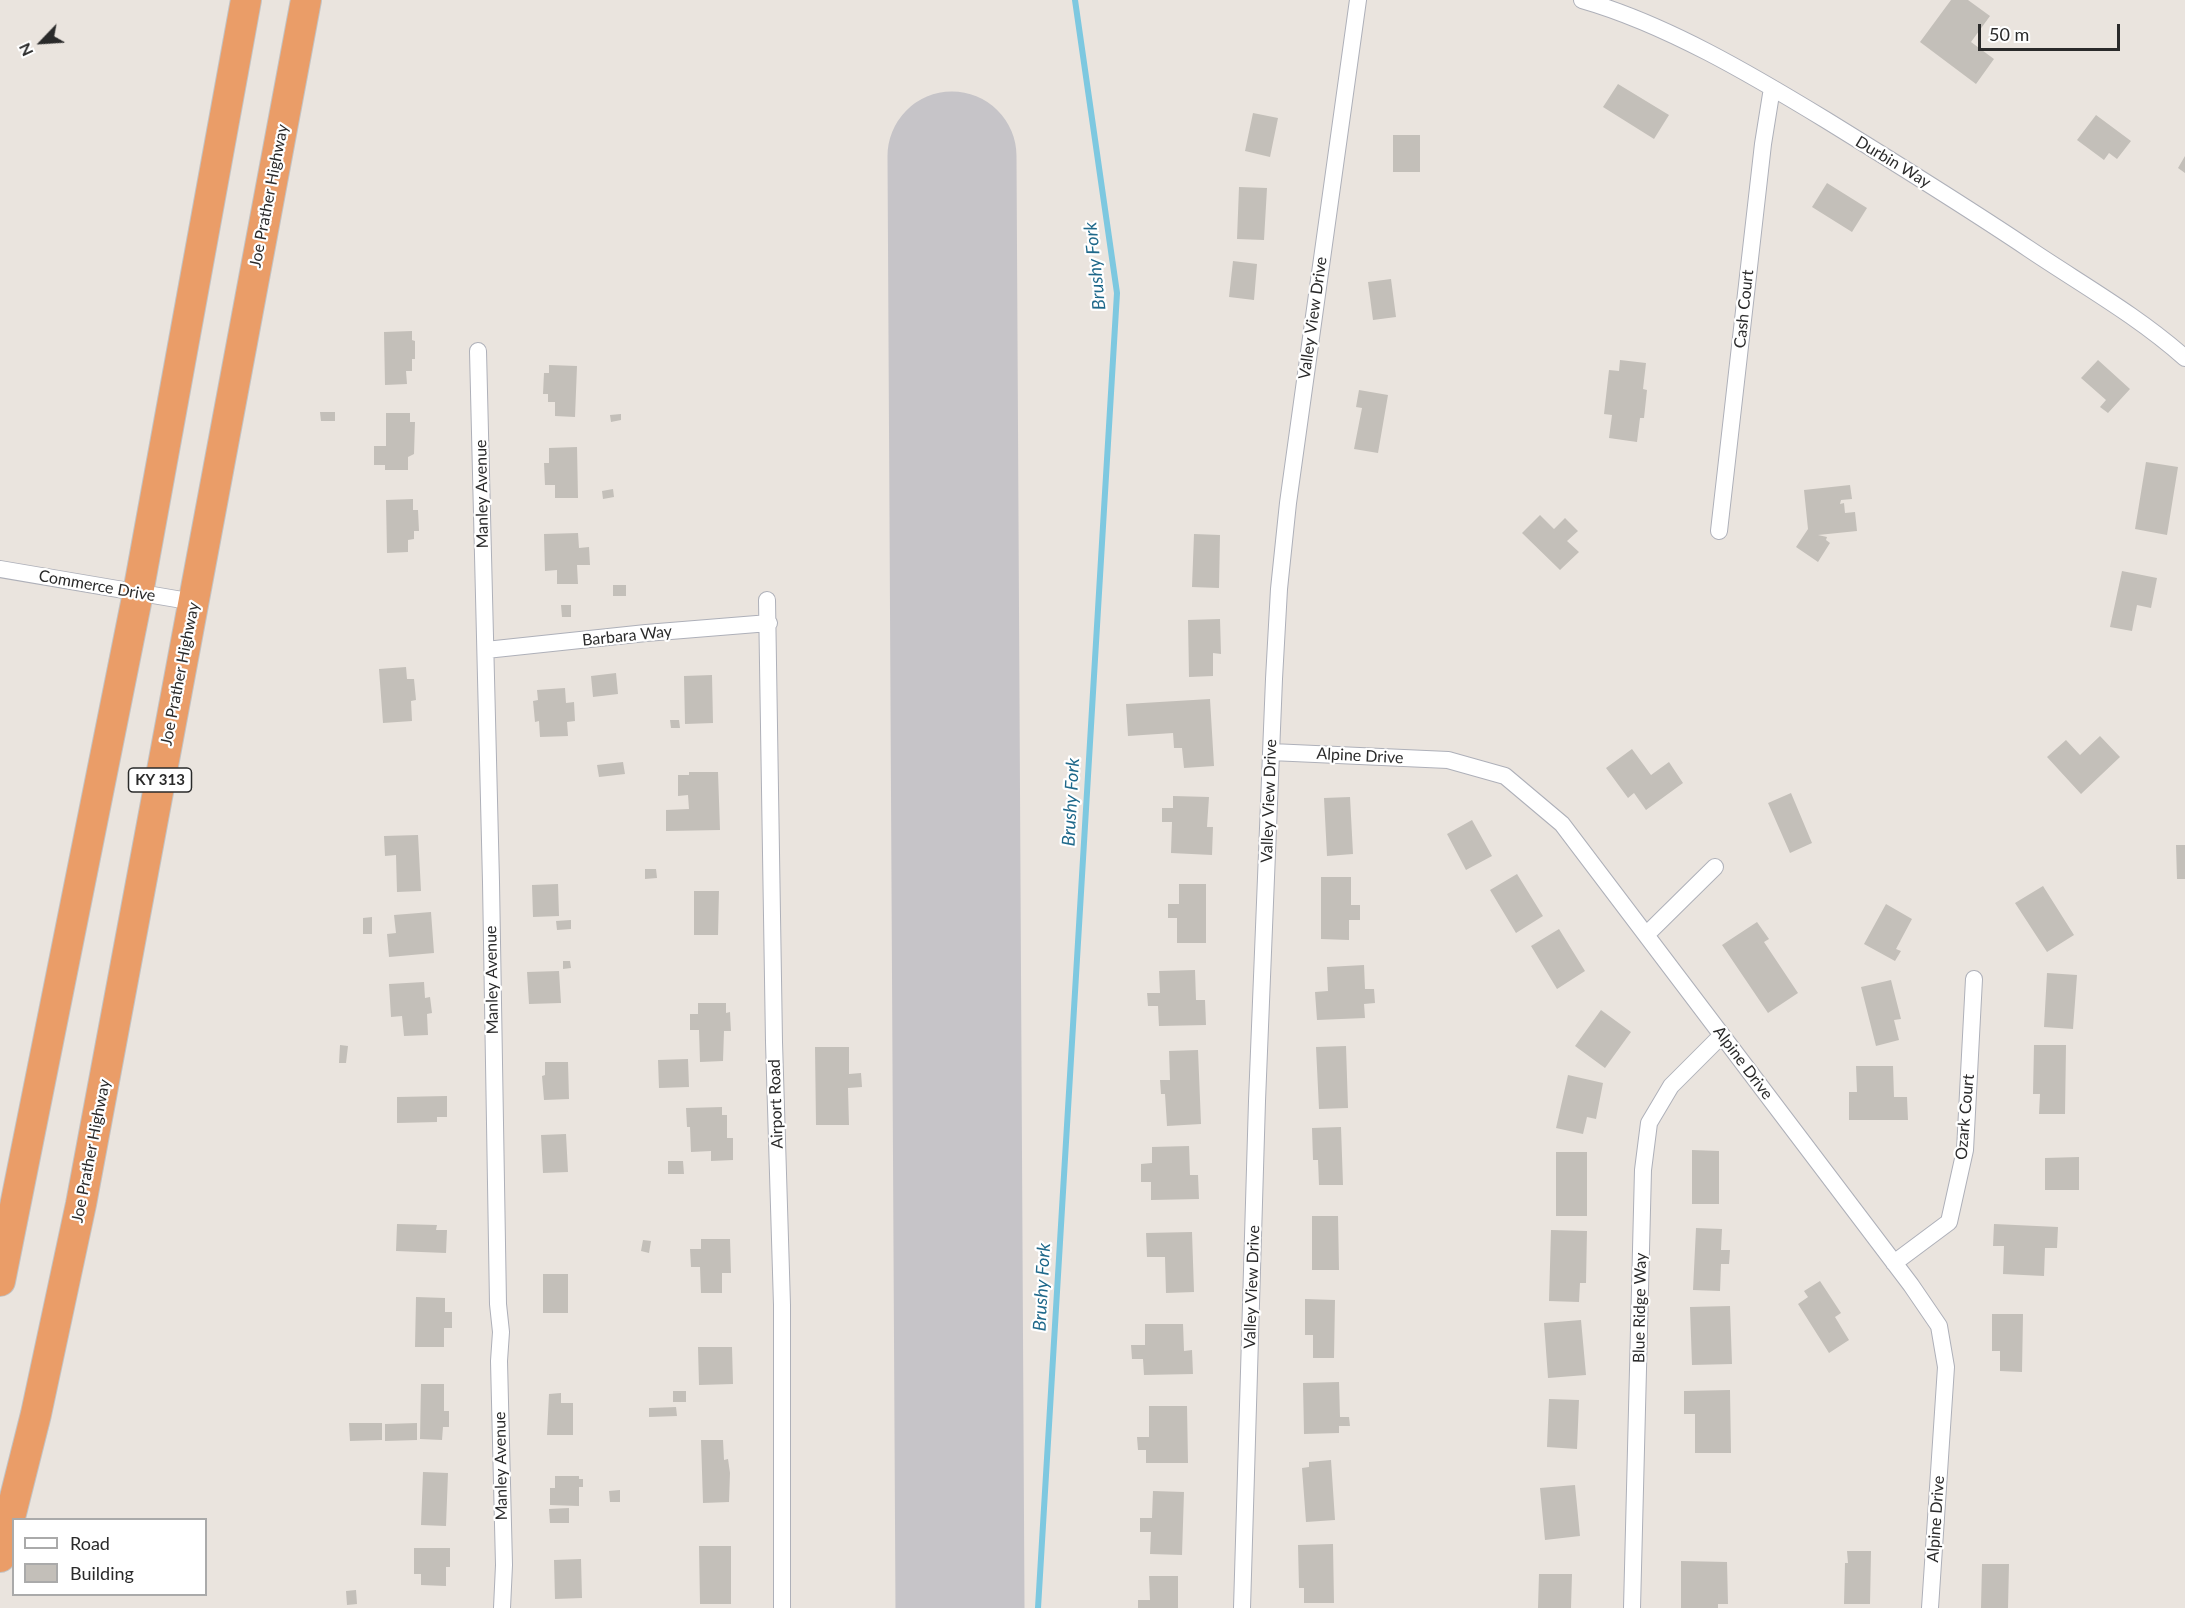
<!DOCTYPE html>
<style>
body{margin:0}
#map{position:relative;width:2185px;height:1608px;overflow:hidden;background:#eae4de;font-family:Lato,sans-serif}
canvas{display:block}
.legend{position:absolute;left:12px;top:1518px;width:195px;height:78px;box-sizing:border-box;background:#fff;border:2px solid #aaa;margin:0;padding:8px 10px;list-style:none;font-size:18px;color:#2a2a2a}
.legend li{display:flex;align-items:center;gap:12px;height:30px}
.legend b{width:30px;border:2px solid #aaa}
.north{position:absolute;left:12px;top:12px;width:60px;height:60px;-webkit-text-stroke:4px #fff;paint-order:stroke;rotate:245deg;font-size:16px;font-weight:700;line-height:24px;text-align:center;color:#2a2a2a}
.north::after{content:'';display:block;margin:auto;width:21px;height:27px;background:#2a2a2a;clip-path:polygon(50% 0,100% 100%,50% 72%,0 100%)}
.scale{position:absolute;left:1978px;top:24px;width:142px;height:27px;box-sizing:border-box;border:3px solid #2a2a2a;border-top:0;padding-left:8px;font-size:18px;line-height:21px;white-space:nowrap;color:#2a2a2a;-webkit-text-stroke:4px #fff;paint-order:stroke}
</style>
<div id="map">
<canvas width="2185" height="1608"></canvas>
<ul class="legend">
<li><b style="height:8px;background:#fff"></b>Road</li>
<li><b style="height:16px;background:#c3bfb9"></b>Building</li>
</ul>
<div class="north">N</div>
<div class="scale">50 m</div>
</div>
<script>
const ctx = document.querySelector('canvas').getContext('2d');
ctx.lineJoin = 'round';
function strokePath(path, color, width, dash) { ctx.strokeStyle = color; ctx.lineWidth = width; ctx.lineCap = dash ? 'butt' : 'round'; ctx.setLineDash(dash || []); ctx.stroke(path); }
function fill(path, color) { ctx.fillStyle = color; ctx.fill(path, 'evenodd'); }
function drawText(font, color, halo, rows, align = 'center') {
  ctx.font = font + ' Lato,sans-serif'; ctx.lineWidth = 4.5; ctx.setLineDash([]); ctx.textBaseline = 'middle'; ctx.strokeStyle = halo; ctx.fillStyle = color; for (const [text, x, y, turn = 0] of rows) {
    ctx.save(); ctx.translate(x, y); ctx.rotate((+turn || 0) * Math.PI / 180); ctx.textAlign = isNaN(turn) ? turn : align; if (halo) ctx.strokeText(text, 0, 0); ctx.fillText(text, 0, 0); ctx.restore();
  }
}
strokePath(new Path2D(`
 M1038,1608l79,-1315 -42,-293`), '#7dc8e0', 6);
strokePath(new Path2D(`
 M952,156l8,1452`), '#c6c4c8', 129);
fill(new Path2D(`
 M1951,0h17l22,16 -19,26 23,17 -18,25 -56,-42z
 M1618,84l51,31 -15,24 -51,-32z
 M1253,113l25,5 -8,39 -25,-6z
 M2096,115l35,26 -14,18 -8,-6 -5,7 -27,-20z
 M1393,135h27v37h-27z
 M2185,156v17l-7,-5z
 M1827,183l40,25 -15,24 -40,-25z
 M1239,187l28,1 -3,52 -27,-1z
 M1233,261l24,3 -3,36 -25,-3z
 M1391,279l5,38 -23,3 -5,-38z
 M412,331v9l3,1v18h-3v12h-6l1,13 -22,1 -1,-53z
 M1620,360l26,3 -3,26 4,1 -3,28h-4l-3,24 -28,-4 3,-23 -8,-1 5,-44 10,1z
 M2098,360l32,29 -22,24 -8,-6 6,-7 -25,-22z
 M549,365l28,1 -2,51 -20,-1v-14h-7v-8h-5l1,-21h5z
 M1359,390l29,5 -10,58 -24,-4 8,-41 -6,-1z
 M320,412h15v9h-14z
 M386,413h24v9h5l-1,32 -6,3v13h-23v-5h-11v-19h12z
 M621,414v6l-10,2 -1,-7z
 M577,447l1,51h-23v-13h-10l-1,-22h5v-15z
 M2146,462l32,5 -11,68 -32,-6z
 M1850,485l2,14 -11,1 -1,4 4,-1 1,10 10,-1 2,19 -39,4 9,2 -1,3 4,3 -12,19 -22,-15 12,-18 -4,-39z
 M613,489l1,8 -11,2 -1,-8z
 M413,499v11h5l1,21h-5v8l-6,1v12l-21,1 -1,-53z
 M1540,515l14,14 11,-11 13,13 -11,10 12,11 -19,18 -38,-37z
 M578,533l1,15 10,-1 1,18h-13l1,19h-21v-14l-12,1 -1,-37z
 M1194,534l26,1 -1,53 -27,-1z
 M2122,571l35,7 -6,30 -14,-3 -5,26 -22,-4z
 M613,585h13v11h-13z
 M561,605h10v12h-9z
 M1220,619l1,35 -8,-1v23l-24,1 -1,-57z
 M406,667l1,12h7l2,21 -5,1 1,20 -29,2 -4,-54z
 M616,673l2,21 -25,3 -2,-21z
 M712,675l1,48 -28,1 -1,-48z
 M565,688l1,15 8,-1 1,19 -8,1 1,14 -28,1 -1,-16 -4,1 -2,-21 5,-1 -1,-10z
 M1210,699l4,67 -30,2 -2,-20h-8l-1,-15 -45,3 -2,-32z
 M670,720h9l1,8h-9z
 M2100,736l20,21 -39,37 -34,-37 19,-17 14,15z
 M1632,749l19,26 18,-13 14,21 -37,27 -12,-17 -6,5 -22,-30z
 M623,762l2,12 -26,3 -2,-12z
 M689,772h29l2,58 -54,1v-21l23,-1 -1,-14 -10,1v-21h11z
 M1791,793l21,50 -22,10 -22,-50z
 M1173,796l36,1 -2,30h6l-1,28 -41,-2 1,-31h-10v-14h11z
 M1350,797l3,57 -26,2 -3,-58z
 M1472,820l20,36 -26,14 -19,-36z
 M418,835l3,56 -24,1 -1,-37 -11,1 -1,-20z
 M2176,845h9v34h-8z
 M645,869h11l1,9 -12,1z
 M1517,874l26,42 -27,17 -26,-43z
 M1321,877h30v28h9v15h-11v20l-28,-1z
 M558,884l1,32 -26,1 -1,-32z
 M1179,884h27v59h-29v-25h-9v-14h11z
 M2043,886l31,49 -27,17 -32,-49z
 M694,891h25l-1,44h-24z
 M1886,904l26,15 -16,30 5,2 -6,10 -31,-17z
 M431,912l3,41 -45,4 -2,-23 9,-1 -2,-18z
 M372,917v17h-9v-16z
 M571,920v9l-14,1 -1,-9z
 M1757,922l12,17 -5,3 34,51 -30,20 -46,-68z
 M1559,929l26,42 -28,18 -26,-43z
 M563,961h7l1,7 -8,1z
 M1364,965l1,24h9l1,14 -11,1 1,14 -48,2 -2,-28 13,-1 -1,-24z
 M1195,970l1,30h9l1,25 -47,1 -1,-20h-10l-1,-13h13l-1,-22z
 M559,971l2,32 -32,1 -2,-32z
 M2047,973l30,2 -4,54 -29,-2z
 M1891,980l10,39 -7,1 5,20 -23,6 -15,-59z
 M424,982l1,16 5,-1 2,16 -5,1 1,21 -24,1 -2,-20 -11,1 -2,-33z
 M698,1003h28v10l4,-1 1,19h-7l-1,30 -23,1 -1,-32h-9v-16h8z
 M1601,1010l30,22 -26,36 -30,-22z
 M340,1045l8,1 -2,17h-7z
 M2034,1045h32l-1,69h-26l1,-20h-7z
 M1346,1046l2,62 -29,1 -3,-62z
 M815,1047h34v27l12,-1 1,14 -14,1 1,37h-33z
 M1198,1050l3,74 -34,2 -2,-32h-4l-1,-14h10l-1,-29z
 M688,1059l1,28 -30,1 -1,-28z
 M545,1062h23l1,37 -25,1 -2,-24 3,-1z
 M1856,1066h37l1,31h13l1,23h-59v-28h8z
 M1568,1075l35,8 -7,36 -9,-2 -4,17 -27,-6z
 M447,1096v21h-10v5l-40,1v-26z
 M722,1107v8h5v23h6v22l-22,1v-10l-20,1 -1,-25h-3l-1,-19z
 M1341,1127l2,58h-24l-1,-25h-5l-1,-32z
 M566,1134l2,38 -25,1 -2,-38z
 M1189,1146l1,29h8l1,24 -48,1v-18h-10v-18l11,-1v-16z
 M1692,1150l27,1v53h-27z
 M1556,1152h31v64h-31z
 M2079,1157v33h-34v-32z
 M668,1161h15l1,13h-16z
 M1312,1216h26l1,54h-27z
 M397,1224l40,1 -1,5h11l-1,23 -50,-2z
 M1994,1224l64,3 -1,21h-12l-1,28 -41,-2 1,-28h-11z
 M1696,1228l26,1 -1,21h9l-1,14h-8l-1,27 -27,-1z
 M1551,1230l36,1 -1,52h-6l-1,19 -30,-1z
 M1192,1232l2,60 -28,1 -1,-36h-18l-1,-24z
 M701,1239h29l1,34h-9v20h-21l-1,-26h-9l-1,-18h11z
 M643,1240l8,1 -2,12 -8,-2z
 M543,1274h25v39h-25z
 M1820,1281l21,32 -6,4 14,23 -20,13 -31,-49 10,-7 -4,-6z
 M416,1297l29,1v14h7v16h-8v19h-29z
 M1305,1299l30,1 -1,58h-21v-23h-8z
 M1730,1306l2,58 -40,1 -2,-58z
 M1992,1314h31l-1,58 -22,-1v-20h-8z
 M1581,1320l5,55 -38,3 -4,-55z
 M1145,1324h38l1,27 8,-1 1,24 -49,1 -1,-16h-11l-1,-14h14z
 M698,1347h34l1,37 -34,1z
 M1339,1382l1,35h9l1,9h-11v7l-35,1 -1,-51z
 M421,1384h23v27h5v16h-6l-1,13 -22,-1z
 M1730,1390l1,63h-36v-39h-11v-23z
 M673,1391h13v11h-13z
 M561,1393v10h12v32h-26l2,-41z
 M1549,1399l30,1 -2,49 -30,-2z
 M1149,1406h38l1,57h-42v-13h-8l-1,-13h12z
 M676,1407l1,9 -28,1v-9z
 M349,1423h33v17l-32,1z
 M417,1423v17l-32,1v-17z
 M701,1440h22l1,20 4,-1 2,14 -1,29 -26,1z
 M1331,1460l4,60 -29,2 -4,-54 7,-1v-5z
 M423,1472l25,1 -2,53 -25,-1z
 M555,1476h24v3h4v8h-4v19l-29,-1v-17h5z
 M1575,1485l5,51 -35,4 -5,-52z
 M620,1490v12h-10l-1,-11z
 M1153,1491l31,1 -2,63 -32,-1 1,-22h-11v-14h12z
 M569,1508v15h-19l-1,-14z
 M1333,1544l1,59h-30v-15h-5l-1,-43z
 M699,1546h32v58h-31z
 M414,1548h36v19h-4v19l-25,-1v-11h-7z
 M1847,1551h24l-1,53h-26l1,-41h3z
 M581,1559l1,39 -27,1 -1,-39z
 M1681,1561l46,1 1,42h-10v4h-37z
 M1982,1564h27l-1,44h-27z
 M1539,1574h33l-1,34h-33z
 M1149,1576h29v32h-40v-8h12z
 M356,1590l1,14 -10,1 -1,-14z`), '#c3bfb9');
const street = new Path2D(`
 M1582,0c84,24 170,75 244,120 68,42 136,84 203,129 52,35 109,67 156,109
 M478,351l13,531 7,422 3,28 -2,29 5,204 -2,43
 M1719,531l44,-387 9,-56
 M0,569l194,33
 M767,600l7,442 8,263v303
 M486,650l160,-17 123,-10
 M1271,752l177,8 57,16 57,48 349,461 28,41 7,41 -16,241
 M1646,935l69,-68
 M1894,1263l55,-41 16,-72 9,-171
 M1242,1608l15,-507 17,-422 5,-90 9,-86 70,-503
 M1632,1608l11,-438 6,-47 22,-37 51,-51`);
const highway = new Path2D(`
 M0,1281l138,-688 108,-593
 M0,1557l36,-143 45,-210 225,-1204`);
strokePath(street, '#aeb0b9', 18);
strokePath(highway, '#c3c3c3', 32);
strokePath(street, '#fff', 16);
strokePath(highway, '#ea9d68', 30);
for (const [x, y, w] of [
 [160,780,63]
]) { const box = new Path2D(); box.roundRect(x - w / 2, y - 12, w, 24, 4.5); ctx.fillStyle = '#fff'; ctx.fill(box); strokePath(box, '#2a2a2a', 1.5); }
drawText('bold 15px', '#2a2a2a', null, [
 ["KY 313",160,780]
]);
drawText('16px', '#2a2a2a', '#fff', [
 ["Durbin Way",1893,162,31],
 ["Joe Prather Highway",269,196,-79],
 ["Cash Court",1744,309,-84],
 ["Valley View Drive",1313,318,-82],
 ["Manley Avenue",482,494,-91],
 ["Commerce Drive",97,586,10],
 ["Barbara Way",627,636,-6],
 ["Joe Prather Highway",180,674,-79],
 ["Alpine Drive",1360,756,3],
 ["Valley View Drive",1269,801,-88],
 ["Manley Avenue",492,980,-91],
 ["Alpine Drive",1743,1063,53],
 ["Airport Road",776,1104,-92],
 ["Ozark Court",1965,1117,-85],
 ["Joe Prather Highway",91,1151,-79],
 ["Valley View Drive",1252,1287,-88],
 ["Blue Ridge Way",1640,1308,-89],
 ["Manley Avenue",501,1466,-91],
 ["Alpine Drive",1936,1519,-86]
]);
drawText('italic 18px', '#1e688a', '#fff', [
 ["Brushy Fork",1095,266,-96],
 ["Brushy Fork",1071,802,-87],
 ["Brushy Fork",1042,1287,-87]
]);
</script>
